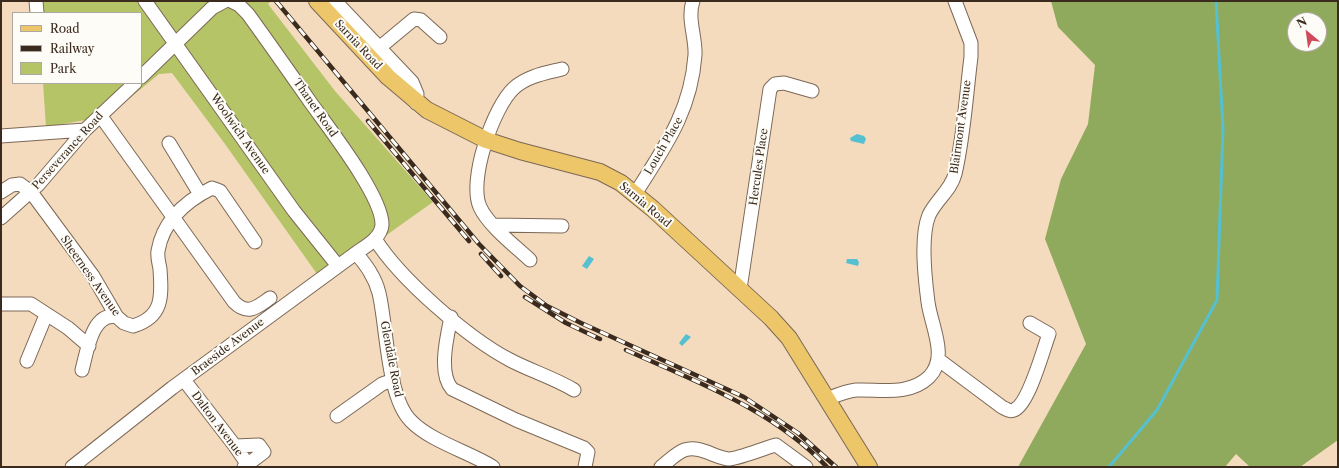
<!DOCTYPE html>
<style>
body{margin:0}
#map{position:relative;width:1339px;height:468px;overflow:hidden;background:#f4dbbe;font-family:"Libre Caslon Text",serif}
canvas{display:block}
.frame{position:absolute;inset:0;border:2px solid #3b2a1e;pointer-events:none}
.legend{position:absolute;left:12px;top:12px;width:130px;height:72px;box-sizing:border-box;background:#fdfcf7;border:1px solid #afa8a0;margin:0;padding:5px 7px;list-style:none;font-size:12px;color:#3b2a1e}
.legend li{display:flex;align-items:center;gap:8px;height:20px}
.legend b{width:20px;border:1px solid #afa8a0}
.north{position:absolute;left:1287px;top:12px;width:40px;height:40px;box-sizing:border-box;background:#fdfcf7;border:1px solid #afa8a0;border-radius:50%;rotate:331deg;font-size:11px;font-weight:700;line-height:16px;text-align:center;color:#3b2a1e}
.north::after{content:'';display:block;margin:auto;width:14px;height:18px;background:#d1495b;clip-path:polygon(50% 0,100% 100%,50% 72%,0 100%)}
</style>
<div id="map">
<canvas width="1339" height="468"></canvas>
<div class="frame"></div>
<ul class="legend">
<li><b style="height:5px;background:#ecc669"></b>Road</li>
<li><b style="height:5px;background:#3b2a1e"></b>Railway</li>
<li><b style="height:11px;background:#b4c467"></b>Park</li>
</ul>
<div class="north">N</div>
</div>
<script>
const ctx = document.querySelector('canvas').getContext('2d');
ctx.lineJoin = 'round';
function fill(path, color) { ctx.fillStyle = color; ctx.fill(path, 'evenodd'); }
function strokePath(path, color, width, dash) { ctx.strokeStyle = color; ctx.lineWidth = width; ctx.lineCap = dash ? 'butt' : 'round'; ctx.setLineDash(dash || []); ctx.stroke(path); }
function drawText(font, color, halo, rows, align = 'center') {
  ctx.font = font + ' "Libre Caslon Text",serif'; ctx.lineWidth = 4; ctx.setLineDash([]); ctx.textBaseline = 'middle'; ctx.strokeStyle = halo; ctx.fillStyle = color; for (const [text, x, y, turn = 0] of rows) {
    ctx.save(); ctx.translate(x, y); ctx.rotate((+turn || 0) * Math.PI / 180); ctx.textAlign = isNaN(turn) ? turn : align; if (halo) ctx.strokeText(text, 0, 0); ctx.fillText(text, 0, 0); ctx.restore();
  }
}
fill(new Path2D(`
 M38,1h233l-3,3 67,87 98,111 -111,79 -97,-137 -53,-71 -13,1 -51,42 -62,11 -3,-44h98v-70h-102z`), '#b4c467');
fill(new Path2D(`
 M1051,1h287v439l-38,27h-50l-14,-13 -11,13h-207l68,-123 -41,-105 16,-60 27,-55 7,-59 -37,-38zM1295,20h24v24h-24z`), '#8faa5c');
fill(new Path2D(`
 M857,134l7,2 2,3 -2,5 -13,-3 -1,-3z
 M589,256l5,3 -7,10 -5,-3z
 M847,259h10l2,3 -1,4 -12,-3z
 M686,334l5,3 -9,9 -3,-3z`), '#55c0d1');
strokePath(new Path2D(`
 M1109,467l48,-57 60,-110 6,-171 -7,-128`), '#55c0d1', 3);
const minor = new Path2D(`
 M36,1l1,12
 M145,1l149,210 44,55
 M335,1l77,81 5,12 -1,9
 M373,53l41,-34 7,1 19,17
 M141,77l71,-69 13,-7
 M100,115l134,187c14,14 23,5 36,-4
 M1,136l84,-6
 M169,143l31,51
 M1,192l11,-7 8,-1 11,8 62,84 24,41 7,6 9,3c30,-9 29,-29 27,-57 -1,-6 -3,-12 -2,-18 5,-30 28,-50 54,-63l8,3 35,51
 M635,194c29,-46 56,-82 60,-139 1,-18 -8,-36 -2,-54
 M1,218l37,-33 47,-55 50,-47
 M494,225l68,1
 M375,239c25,40 93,99 135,121 21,11 44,18 64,30
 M356,253c10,12 19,24 23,40 8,33 8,105 32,128 19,20 58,31 82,46
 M530,260c-15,-14 -42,-35 -50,-53 -12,-26 13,-100 34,-119 13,-12 32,-15 48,-19
 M740,289l30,-200 5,-5 9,-1 28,8
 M1,304h30l37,24 21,18
 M451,317c-4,20 -13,56 1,72l64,31 68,28 4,4 -3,15
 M939,360l63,47c4,2 8,5 12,3 15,-6 29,-60 35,-76l-19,-11
 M27,361l19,-46
 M82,370c5,-18 10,-59 35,-53
 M184,380l51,66 13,19
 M827,399c10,-4 19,-8 29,-9 25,-1 53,6 73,-13 20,-20 2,-51 -1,-75 -3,-23 -8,-65 1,-87 7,-15 22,-25 26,-41 9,-38 11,-78 16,-117v-14l-16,-42
 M337,416l45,-32 11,-4
 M235,446l24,-1 5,7 -20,15
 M72,467l100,-79 184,-135c10,-7 25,-15 26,-28 1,-28 -54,-98 -71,-122 -21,-30 -42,-60 -63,-89l-9,-9 -8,-4
 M661,467c17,-14 24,-24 46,-15 7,3 14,6 21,7 10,0 36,-11 48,-14l30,22`);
const major = new Path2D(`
 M317,1l71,76 39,33 59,30 34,11 80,21 21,11 32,26 118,109 18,20 80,129`);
strokePath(minor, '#7c6856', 15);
strokePath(major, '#7c6856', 18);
strokePath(minor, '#fff', 13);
strokePath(major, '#ecc669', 16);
const rail = new Path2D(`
 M276,1l203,243 41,42 27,20 34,17 163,74 54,36 38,34
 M368,121l101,120
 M481,254l20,22
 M525,297l41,26 34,16
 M626,350c71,32 146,59 201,117`);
strokePath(rail, '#3b2a1e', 4.5);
strokePath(rail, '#fdfcf7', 3, [9]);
drawText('11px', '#3b2a1e', '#fdfcf7', [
 ["Sarnia Road",358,45,47],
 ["Thanet Road",315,108,55],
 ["Blairmont Avenue",961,127,-82],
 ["Woolwich Avenue",240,134,55],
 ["Louch Place",664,146,-60],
 ["Perseverance Road",68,151,-48],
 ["Hercules Place",759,167,-82],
 ["Sarnia Road",645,205,40],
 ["Sheerness Avenue",90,276,55],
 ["Braeside Avenue",228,347,-37],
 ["Glendale Road",391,359,79],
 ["Dalton Avenue",217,424,53]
]);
</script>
